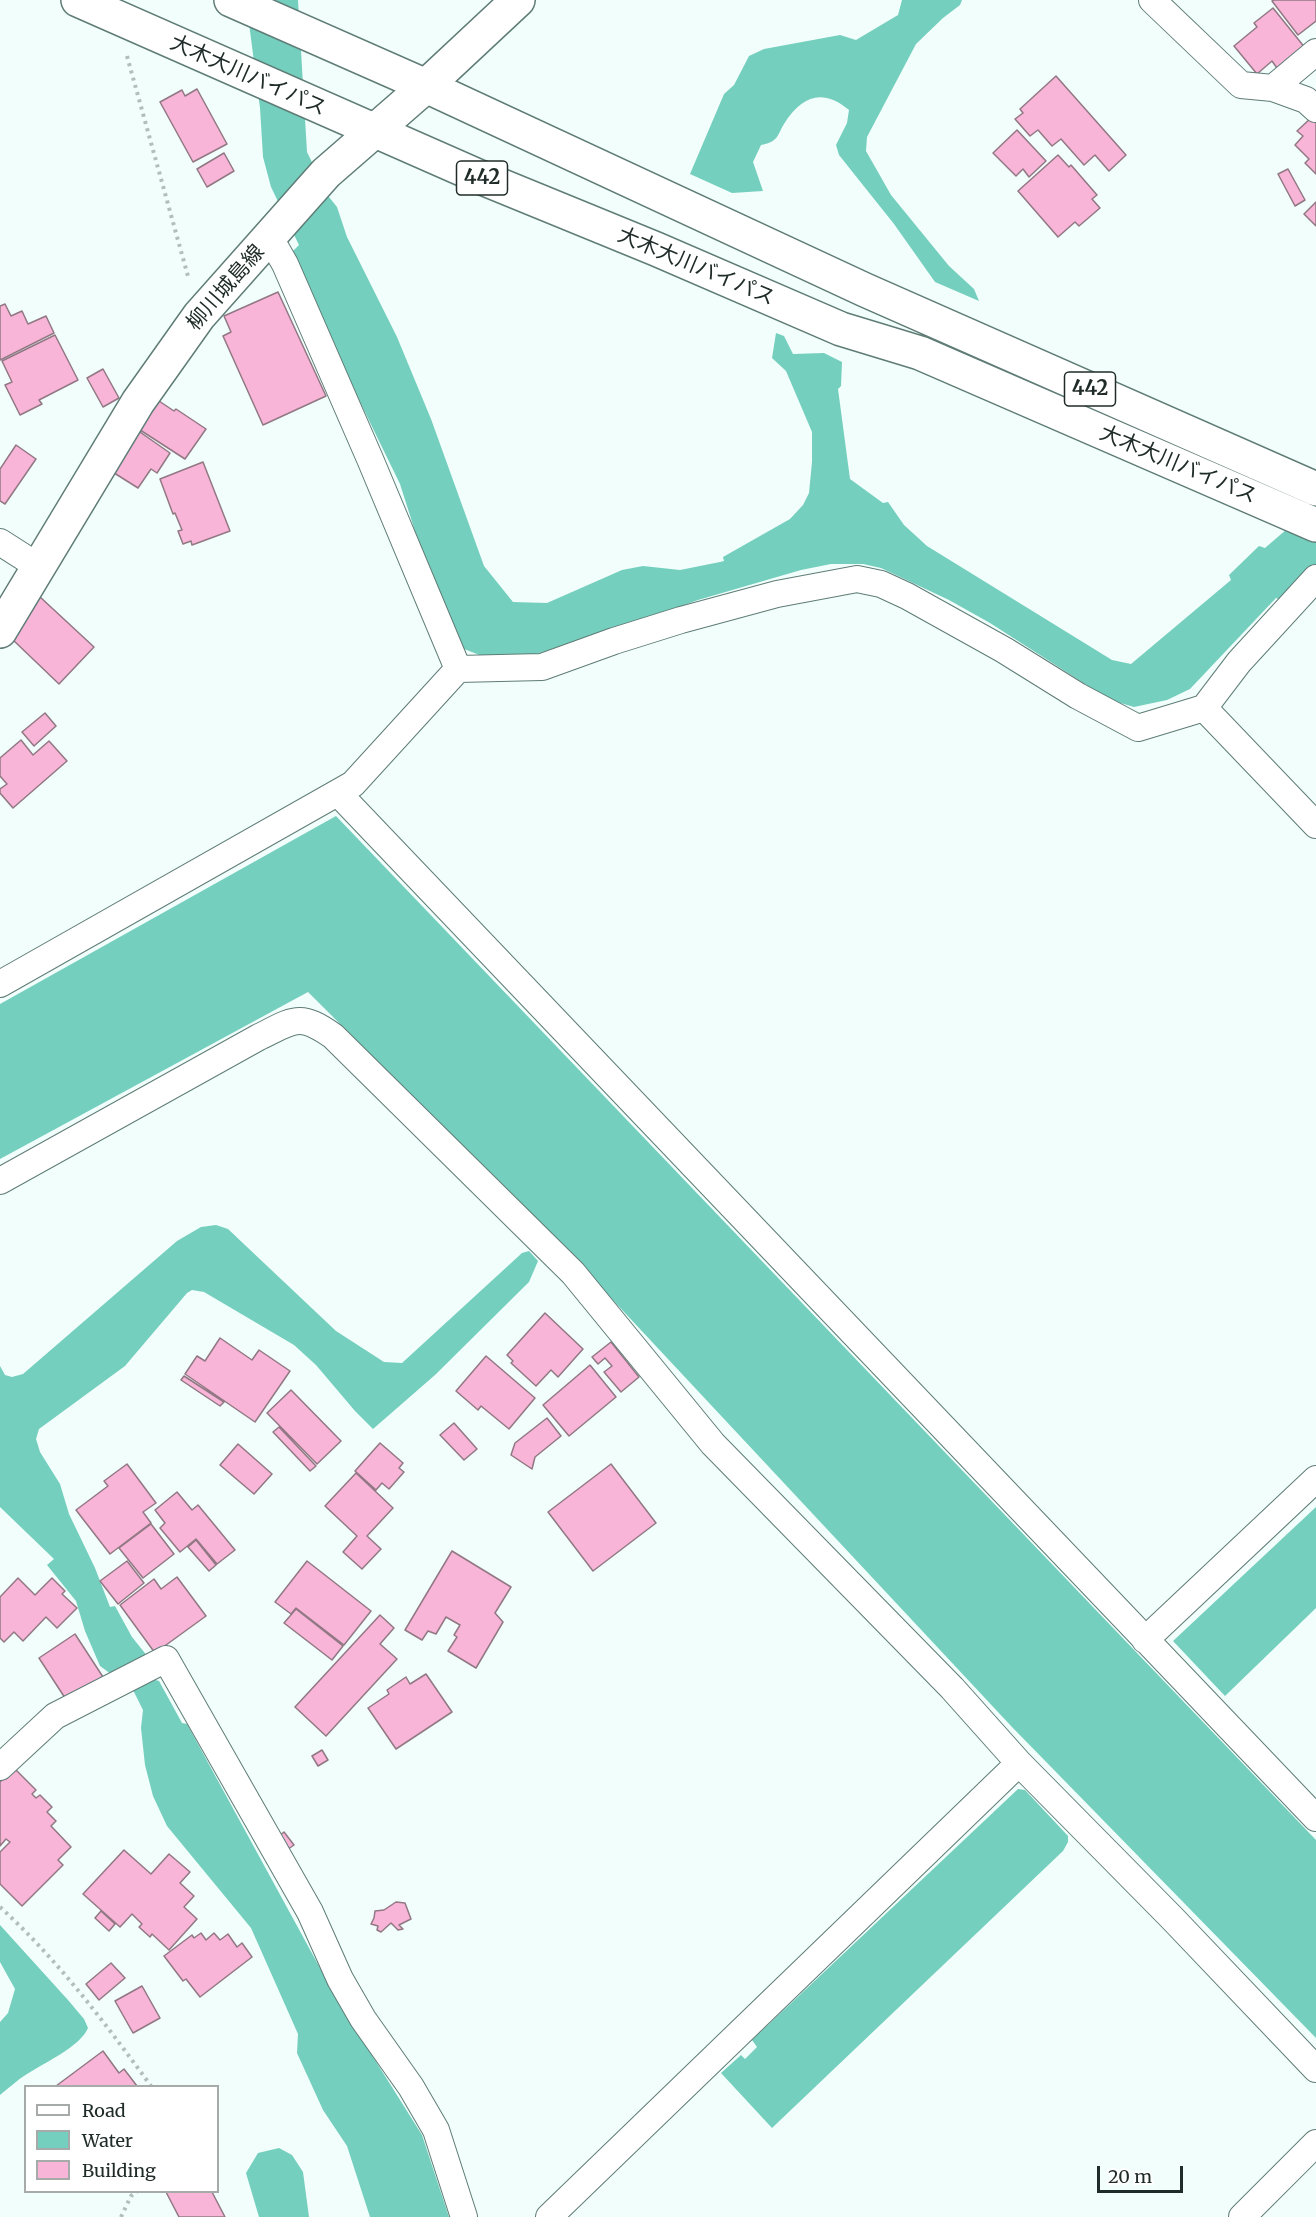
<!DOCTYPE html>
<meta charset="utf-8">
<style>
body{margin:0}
#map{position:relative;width:1316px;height:2217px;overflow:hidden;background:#f1fefb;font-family:Merriweather,serif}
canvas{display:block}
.legend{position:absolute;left:24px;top:2085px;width:195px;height:108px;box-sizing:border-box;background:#fff;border:2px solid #a6aba9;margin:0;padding:8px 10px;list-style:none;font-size:18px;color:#202c29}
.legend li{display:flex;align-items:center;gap:12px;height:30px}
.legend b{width:30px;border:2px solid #a6aba9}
.scale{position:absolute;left:1097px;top:2166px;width:86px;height:27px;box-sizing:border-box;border:3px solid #202c29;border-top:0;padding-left:8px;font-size:18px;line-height:21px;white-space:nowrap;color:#202c29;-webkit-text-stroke:4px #fff;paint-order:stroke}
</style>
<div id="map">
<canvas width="1316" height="2217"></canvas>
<ul class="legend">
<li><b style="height:8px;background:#fff"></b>Road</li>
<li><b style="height:16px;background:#75cfbe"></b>Water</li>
<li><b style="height:16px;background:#f9b5d7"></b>Building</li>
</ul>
<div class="scale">20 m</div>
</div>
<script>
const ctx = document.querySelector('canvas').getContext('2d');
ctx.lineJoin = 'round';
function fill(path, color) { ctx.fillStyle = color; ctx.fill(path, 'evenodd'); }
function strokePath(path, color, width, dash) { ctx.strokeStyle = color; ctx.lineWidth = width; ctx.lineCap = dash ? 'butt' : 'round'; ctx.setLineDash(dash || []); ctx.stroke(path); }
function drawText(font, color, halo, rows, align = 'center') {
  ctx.font = font + ' Merriweather,"Noto Sans JP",serif'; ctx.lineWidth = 6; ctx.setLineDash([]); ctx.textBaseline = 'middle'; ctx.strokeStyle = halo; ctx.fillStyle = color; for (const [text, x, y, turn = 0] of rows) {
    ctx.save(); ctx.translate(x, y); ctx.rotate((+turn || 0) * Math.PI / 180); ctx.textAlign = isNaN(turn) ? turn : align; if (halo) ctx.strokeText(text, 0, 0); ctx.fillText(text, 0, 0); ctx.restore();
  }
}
fill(new Path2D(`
 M246,0h52l9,152 22,45 8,10 10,30 50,100 34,82 53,147 29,36 34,1 75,-33 21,-4 37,4 40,-8 4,-1 -1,-4 67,-38 13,-14 6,-12 3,-31v-30l-26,-61 -14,-13 4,-25 8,3 9,18 31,-1 18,9 -1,24 -3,3 12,90 33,24 5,-1 16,23 23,21 185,114 19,4 100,-84 -2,-5 30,-29 6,2 51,-44v63l-32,34 -8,-3 -86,91 -23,11 -33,7 -24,-7 -120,-77 -41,-23 -68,-32 -18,-4h-32l-30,6 -103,30 -57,21 -105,33 -54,2 -23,-9 -24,-53 -35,-110 -59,-121 -50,-110 8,-8 -28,-58 -8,-30 -3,-49z
 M902,0h60l-2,5 -17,13 -27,26 -49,93 -1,14 25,44 58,71 25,23 5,12 -44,-19 -41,-58 -55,-69 -3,-10 11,-22 2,-13c-27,-22 -47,-14 -65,14 -4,6 -5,12 -10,16 -4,3 -8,4 -13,5l-8,17 10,29 -31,2 -42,-19 34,-80 10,-9 15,-29 15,-7 76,-14 16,5 42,-25z
 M336,816l980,1024v198l-304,-311 -459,-491 -245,-244 -308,167v-155z
 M216,1225l12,4 108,102 48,31 18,1 120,-110 7,-2 9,10 -9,21 -94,93 -62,54 -18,-18 -39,-46 -22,-20 -90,-53 -12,-2 -5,3 -62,73 -86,63 -3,10 4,13 20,32 9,30 26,54 15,39 5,-1 17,31 16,20 4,22 7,2 23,42 5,1 151,277 84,134 27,82h-79l-23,-71 -24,-36 -26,-57 1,-19 -47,-106 -84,-102 -14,-30 -8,-31 -4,-37 2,-18 -10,-20 -33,-24 -15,-35 -9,-30 -29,-36 7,-6 -54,-52v-141l5,9 7,2 11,-3 154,-133 24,-14z
 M1316,1507v101l-91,88 -52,-55z
 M1018,1789l7,1 43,46v6l-5,9 -291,277 -51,-55 20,-18 4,4 12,-12 -5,-7z
 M0,1925l68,75 16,19 4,9c-8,19 -44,35 -61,46 -10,6 -18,14 -27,21v-73l8,-9 7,-24 -15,-27z
 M279,2148l13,7 11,17 6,45h-50l-13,-44 12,-20z`), '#75cfbe');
const building = new Path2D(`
 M1274,0h42v21l-18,14 -26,-34z
 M1273,8l33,41 -27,22 -7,-10 -15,13 -23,-28 23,-19 -3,-4z
 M1056,76l70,79 -17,16 -14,-16 -11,10 -23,-26 -9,7 -14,-16 -8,6 -15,-17 8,-6 -3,-4z
 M197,89l30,55 -34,18 -33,-60 22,-12 3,6z
 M1312,117l4,4v53l-11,-11 4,-4 -14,-14 8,-9 -6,-5z
 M1017,130l29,31 -17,16 -6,-8 -7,7 -23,-23z
 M224,153l10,18 -27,16 -10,-18z
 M1058,155l11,12 2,-2 26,30 -5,4 8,9 -21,18 -4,-4 -17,15 -40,-46z
 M1288,169l17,31 -10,6 -17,-32z
 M1316,202v24l-12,-12z
 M278,292l48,104 -63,29 -40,-89 8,-4 -7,-16z
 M5,304l6,12 11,-5 6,13 18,-8 8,17 -54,27v-54z
 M55,335l23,45 -39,20 3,4 -22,11 -15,-30 7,-3 -10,-21z
 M103,369l16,29 -16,9 -16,-29z
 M156,399l18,12 2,-2 30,20 -21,30 -48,-31z
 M137,430l33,23 -13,20 -6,-4 -13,19 -27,-17z
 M16,445l20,14 -31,45 -5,-3v-32z
 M203,462l27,69 -38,14 -1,-4 -8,3 -5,-13 4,-1 -7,-17 -2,1 -13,-35z
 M39,596l55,51 -35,37 -47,-45z
 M45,713l11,13 -22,20 -12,-14z
 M21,740l12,15 16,-14 18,20 -54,47 -13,-15v-4l7,-5 -7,-8v-18z
 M545,1313l38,36 -25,28 -7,-7 -15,16 -25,-23 2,-2 -6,-6z
 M220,1338l32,22 7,-10 31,21 -35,51 -70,-48 12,-18 8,5z
 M611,1342l28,35 -18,15 -17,-20 8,-6 -7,-8 -7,6 -6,-7z
 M486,1356l49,42 -26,31 -28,-23 -3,4 -22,-19z
 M590,1365l26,32 -47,39 -26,-31z
 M184,1376l40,26 -4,4 -39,-26z
 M291,1390l50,51 -24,23 -50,-51z
 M547,1418l14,18 -26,21 -3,12 -21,-14 4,-12z
 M454,1423l23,26 -13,11 -24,-25z
 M279,1427l37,39 -6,5 -37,-39z
 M380,1443l23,20 -4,5 5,4 -15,17 -7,-6 -6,7 -21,-19z
 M238,1444l34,30 -18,20 -34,-29z
 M127,1464l29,39 -13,9 8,11 -41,31 -34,-44 32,-24 -4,-5z
 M611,1464l45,59 -63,48 -45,-59z
 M356,1473l37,35 -26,28 14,13 -19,20 -19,-17 14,-16 -32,-30z
 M177,1492l15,18 6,-5 37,45 -18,14 -21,-25 -16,13 -20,-24 5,-5 -10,-13z
 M151,1524l23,30 -31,24 -24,-30z
 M196,1540l20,25 -7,6 -21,-24z
 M452,1551l59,36 -16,26 8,9 -27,46 -28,-17 9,-14 -3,-2 6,-10 -14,-8 -10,17 -8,-3 -6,9 -17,-10z
 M127,1561l17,22 -26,21 -18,-23z
 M307,1561l64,50 -27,34 -48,-37 -5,6 -16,-12z
 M177,1577l29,39 -51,37 -35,-48 34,-26 7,10z
 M18,1578l17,17 17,-17 13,13 -3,3 15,14 -20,20 -11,-11 -23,24 -9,-9 -10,10 -4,-4v-41z
 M296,1609l47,37 -11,14 -48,-37z
 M380,1615l14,13 -14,16 17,15 -71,77 -31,-29z
 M75,1634l28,43 -36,24 -28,-43z
 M426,1674l26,38 -56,37 -28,-41 21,-14 -2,-4 19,-13 4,7z
 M322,1750l6,10 -10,6 -6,-10z
 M14,1768l22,22 -4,4 4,4 4,-3 12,12 -5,5 9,9 -5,5 20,21 -13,13 5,5 -41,41 -22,-22v-32l10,-10 -4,-3 -6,7v-64z
 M284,1832l10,13 -10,7 -10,-12z
 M124,1850l27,24 18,-20 21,18 -10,11 14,13 -10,11 13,12 -28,31 -17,-16 -2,3 -11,-10 3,-3 -10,-10 -12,13 -37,-33z
 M396,1902l9,1 6,16 -12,6 4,4 -5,1 -7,-7 -10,9 -4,-2 1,-4 -7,-2 3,-6 1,-7 9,-1z
 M101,1911l14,13 -6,7 -14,-13z
 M201,1933l5,7 8,-7 6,7 8,-6 9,13 5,-4 10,14 -52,40 -14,-18 -3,2 -19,-25 28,-21 2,3z
 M111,1963l14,15 -26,22 -13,-16z
 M142,1986l18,32 -27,15 -18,-32z
 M103,2051l16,22 5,-4 13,17h-81z
 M166,2192h46l13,25h-46z`);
fill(building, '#f9b5d7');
strokePath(building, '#917884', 1.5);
const street = new Path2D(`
 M1152,0l89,85 32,3 33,12 10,9
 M1273,88l43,-36
 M270,238l15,26 85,195 88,210 84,-2 72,-26 67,-21 96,-26 80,-15 24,5 26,12 97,54 74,46 60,32 66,-20 35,-46 77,-84
 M0,542l39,25
 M1204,708l112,117
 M338,793l978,1025
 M0,984l353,-200 105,-115
 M0,1181l259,-144c35,-17 40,-25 74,-1l240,237 140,171 239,244 67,75 153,155 144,151
 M1145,1640l171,-161
 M0,1767l55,-51 111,-57 144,253 30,67 23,40 48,68 25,43 28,87
 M549,2217l470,-454
 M1242,2217l74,-74`);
const secondary = new Path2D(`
 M0,631l138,-229 61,-86 127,-143 100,-87 92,-86`);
const highway = new Path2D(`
 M78,0l402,177 176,72 185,80 79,24 396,172
 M231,0l195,86 439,204 451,199`);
strokePath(street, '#5f7c76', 28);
strokePath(secondary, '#5f7c76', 36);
strokePath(highway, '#5f7c76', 36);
strokePath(new Path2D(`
 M127,56l62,224
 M0,1907c58,53 105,116 151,179
 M121,2217l10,-21 6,-4`), '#b1bebb', 4, [3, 4.5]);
strokePath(street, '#fff', 26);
strokePath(secondary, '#fff', 33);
strokePath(highway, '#fff', 33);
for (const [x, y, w] of [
 [482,178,51],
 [1090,389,51]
]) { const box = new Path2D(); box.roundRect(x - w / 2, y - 17, w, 34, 4.5); ctx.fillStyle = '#fff'; ctx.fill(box); strokePath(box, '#202c29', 1.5); }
drawText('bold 20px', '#202c29', null, [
 ["442",482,178],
 ["442",1090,389]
]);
drawText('21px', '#202c29', '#fff', [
 ["大木大川バイパス",248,76,24],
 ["大木大川バイパス",696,267,23],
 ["柳川城島線",226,288,-49],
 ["大木大川バイパス",1178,465,23]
]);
</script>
